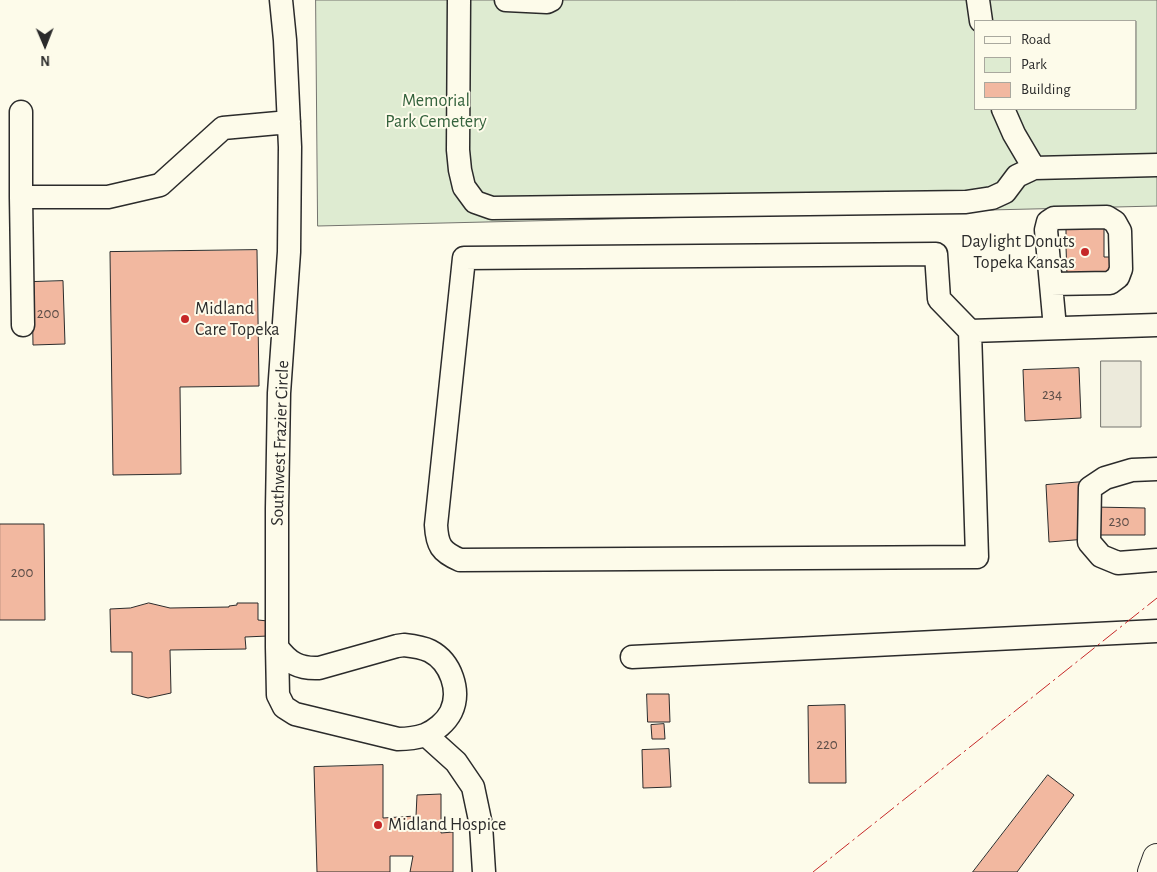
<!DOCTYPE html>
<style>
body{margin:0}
#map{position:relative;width:1157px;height:872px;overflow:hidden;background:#fdfbea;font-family:"Alegreya Sans",sans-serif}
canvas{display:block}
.legend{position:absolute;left:974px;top:20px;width:162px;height:90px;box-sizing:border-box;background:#fdfbea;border:1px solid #a9a89e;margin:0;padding:6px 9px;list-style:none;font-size:15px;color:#2b2b2b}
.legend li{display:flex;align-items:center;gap:10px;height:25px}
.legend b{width:25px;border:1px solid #a9a89e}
.north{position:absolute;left:20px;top:20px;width:50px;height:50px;-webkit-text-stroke:4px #fdfbea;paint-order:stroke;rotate:179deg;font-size:14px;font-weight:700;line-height:20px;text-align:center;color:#2b2b2b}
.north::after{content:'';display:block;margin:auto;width:18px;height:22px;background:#2b2b2b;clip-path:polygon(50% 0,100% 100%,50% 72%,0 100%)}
</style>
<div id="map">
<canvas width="1157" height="872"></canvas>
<ul class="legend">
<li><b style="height:6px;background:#fdfbea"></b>Road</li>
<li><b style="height:14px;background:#deebd1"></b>Park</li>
<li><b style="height:14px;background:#f2b8a0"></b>Building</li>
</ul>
<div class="north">N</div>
</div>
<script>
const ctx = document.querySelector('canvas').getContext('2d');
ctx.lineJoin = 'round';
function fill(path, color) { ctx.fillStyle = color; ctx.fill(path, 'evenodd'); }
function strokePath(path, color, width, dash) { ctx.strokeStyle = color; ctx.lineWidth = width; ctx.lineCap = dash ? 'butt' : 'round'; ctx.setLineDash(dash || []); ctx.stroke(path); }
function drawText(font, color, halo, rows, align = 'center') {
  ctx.font = font + ' "Alegreya Sans",sans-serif'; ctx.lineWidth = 4; ctx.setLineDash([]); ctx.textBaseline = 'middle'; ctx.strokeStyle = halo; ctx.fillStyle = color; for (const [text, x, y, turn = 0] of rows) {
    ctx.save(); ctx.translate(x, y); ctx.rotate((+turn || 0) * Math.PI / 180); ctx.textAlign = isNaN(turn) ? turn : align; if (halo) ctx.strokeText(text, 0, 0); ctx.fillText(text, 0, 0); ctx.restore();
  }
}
const green = new Path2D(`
 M316,0h841v206l-839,20zM976,21h160v88h-160z`);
fill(green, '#deebd1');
strokePath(green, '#74746e', 1);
const parking = new Path2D(`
 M1101,361h40v66h-40z`);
fill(parking, '#eceadb');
strokePath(parking, '#74746e', 1);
const building = new Path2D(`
 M1104,226v31h7l1,15 -45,3 -1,-28h-6v-10h6v-10z
 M257,250l2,136 -79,1 1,87 -68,1 -3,-223z
 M63,281l2,63 -32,1 -1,-63z
 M1079,368l2,50 -56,3 -2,-51z
 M1083,482l4,57 -38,3 -3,-57z
 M1094,507l51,1v27h-52z
 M0,524h44l1,96h-45z
 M149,603l21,5 59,-1v-1l8,-1v-2h21v17l10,1v15l-23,1 1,12 -76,1 1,43 -23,5 -16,-4v-42h-21l-1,-43 20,-1z
 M647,694h22l1,28h-22z
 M845,705l1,78h-37l-1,-77z
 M664,724l1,15h-13l-1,-14z
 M669,749l2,38 -28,1 -1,-38z
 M383,765v53l33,-2 1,-21 24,-1v39l12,-1v40h-43l3,-16h-23v16h-73l-3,-105z
 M1048,775l26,20 -57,77h-44z`);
fill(building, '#f2b8a0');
strokePath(building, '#2b2b2b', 1);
const minor = new Path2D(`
 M459,0l-1,150 2,20 4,17 11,15 17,6 474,-6 26,-4 13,-6 12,-16 17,-8
 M506,0l41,2 4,-2
 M978,0l3,21
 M1003,109l11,25 20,34 123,-3
 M21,197v-85
 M936,254l3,45 31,32 7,226 -517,3c-19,-8 -23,-15 -24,-35l28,-267z
 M1051,284l59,-1 8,-6 3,-8 -1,-38 -5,-9 -8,-5 -53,1 -6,4 -2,8 9,98
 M23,325l-2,-128h87l52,-12 63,-57 66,-6
 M970,331l187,-6
 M1157,469l-25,1 -27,8 -15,10 -1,54 12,14 17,7 39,-3
 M404,645c9,1 18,2 26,6 21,11 31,40 21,61 -5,10 -16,19 -26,23 -9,3 -17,4 -27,4l-103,-25 -11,-7 -6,-12 -1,-48c12,16 22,22 42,21l78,-22z
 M277,647v-139l2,-115 10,-141 1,-105 -5,-107 -4,-40
 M632,657l525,-26
 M426,735l30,27 17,25 8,38 3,47`);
const highway = new Path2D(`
 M1152,872l5,-14`);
strokePath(minor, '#2b2b2b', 25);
strokePath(highway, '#2b2b2b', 30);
strokePath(minor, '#fdfbea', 22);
strokePath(highway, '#fdfbea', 28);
strokePath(new Path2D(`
 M813,872l344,-274`), '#c62828', 1, [18, 4, 2.5, 4]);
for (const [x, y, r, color] of [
 [1085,252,5,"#c62828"],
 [185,319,5,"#c62828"],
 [378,825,5,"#c62828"]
]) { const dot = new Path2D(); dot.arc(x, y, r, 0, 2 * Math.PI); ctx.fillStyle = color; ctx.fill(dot); strokePath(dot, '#fdfbea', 2); }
drawText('15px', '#5d4e48', null, [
 ["200",48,313],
 ["234",1052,394],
 ["230",1119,521],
 ["200",22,572],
 ["220",827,744]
]);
drawText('18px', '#34623c', '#fdfbea', [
 ["Memorial",436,101],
 ["Park Cemetery",436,122]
]);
drawText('18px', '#2b2b2b', '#fdfbea', [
 ["Daylight Donuts",1075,242,"right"],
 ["Topeka Kansas",1075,263,"right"],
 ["Midland",195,309],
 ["Care Topeka",195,330],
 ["Midland Hospice",388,825]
], 'left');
drawText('18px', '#2b2b2b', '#fdfbea', [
 ["Southwest Frazier Circle",280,443,-88]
]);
</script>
